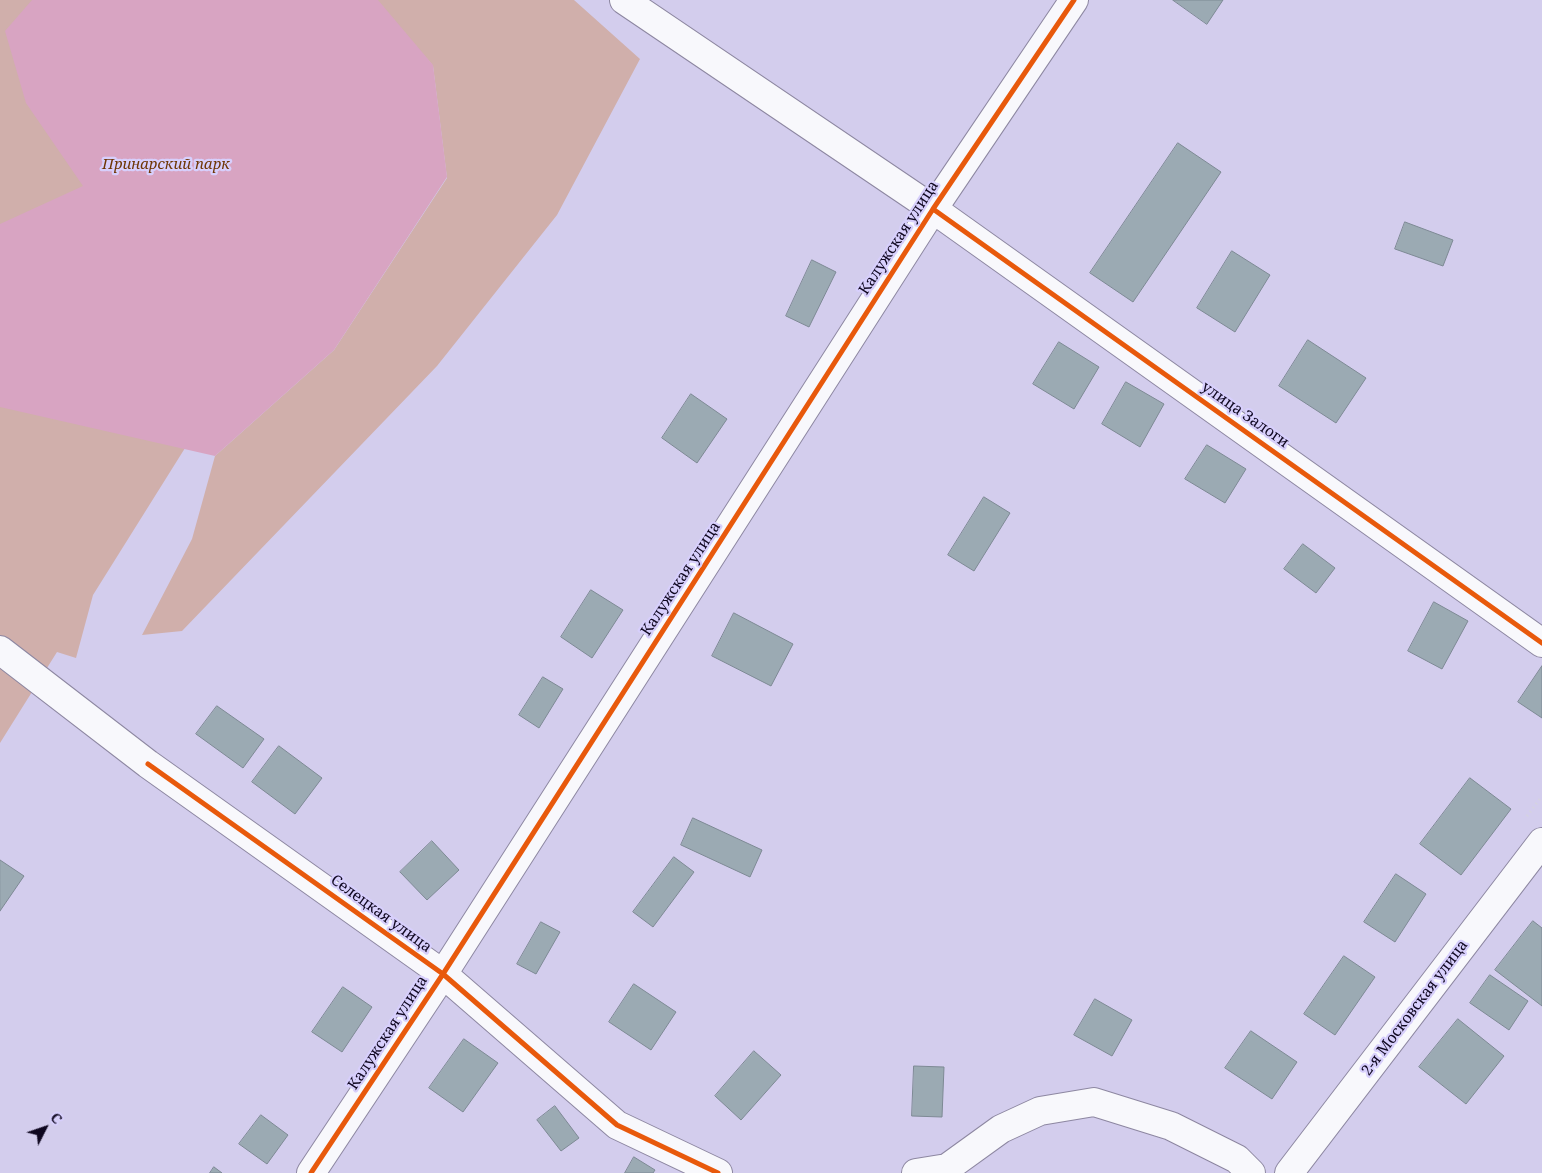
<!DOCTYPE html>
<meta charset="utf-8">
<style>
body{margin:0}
#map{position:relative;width:1542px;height:1173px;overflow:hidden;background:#d3cded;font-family:"Noto Serif",serif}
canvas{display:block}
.north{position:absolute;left:20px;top:1103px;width:50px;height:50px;-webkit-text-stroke:4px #d7cffc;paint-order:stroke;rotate:49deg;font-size:14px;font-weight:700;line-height:20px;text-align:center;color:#0f0720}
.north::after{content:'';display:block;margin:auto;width:18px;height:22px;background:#0f0720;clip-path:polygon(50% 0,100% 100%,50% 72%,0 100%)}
</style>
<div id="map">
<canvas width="1542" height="1173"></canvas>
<div class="north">С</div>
</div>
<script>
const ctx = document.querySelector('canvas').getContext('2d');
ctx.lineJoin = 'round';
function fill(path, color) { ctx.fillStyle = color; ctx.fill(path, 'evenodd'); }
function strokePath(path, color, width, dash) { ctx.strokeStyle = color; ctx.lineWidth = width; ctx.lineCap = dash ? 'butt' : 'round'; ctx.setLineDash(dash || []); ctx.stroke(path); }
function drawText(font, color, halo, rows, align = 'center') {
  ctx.font = font + ' "Noto Serif",serif'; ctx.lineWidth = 4.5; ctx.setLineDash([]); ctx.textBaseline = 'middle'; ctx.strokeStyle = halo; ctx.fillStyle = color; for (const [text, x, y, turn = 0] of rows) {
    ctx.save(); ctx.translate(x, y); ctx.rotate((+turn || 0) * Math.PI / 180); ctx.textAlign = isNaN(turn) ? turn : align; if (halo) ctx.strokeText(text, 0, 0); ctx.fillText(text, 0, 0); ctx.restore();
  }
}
fill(new Path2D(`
 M0,0h574l66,59 -83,156 -120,151 -255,265 -40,4 50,-96 23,-83 119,-106 113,-172 -14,-112 -5,-6 -335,535 -17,63 -19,-6 -57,91z`), '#d0afab');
fill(new Path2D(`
 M32,0h346l55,65 14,112 -113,173 -119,106 -215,-49v-183l83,-38 -57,-83 -21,-72z`), '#d8a4c2');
const building = new Path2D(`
 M1173,0h50l-16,24z
 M1178,143l43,29 -88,130 -43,-29z
 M1405,222l48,18 -10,26 -48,-17z
 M1232,251l38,24 -35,57 -38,-24z
 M812,260l24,12 -27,55 -23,-11z
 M1308,340l58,38 -30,45 -57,-37z
 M1059,342l40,25 -25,42 -41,-25z
 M1126,382l38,22 -24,43 -38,-23z
 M691,394l36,25 -30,44 -35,-25z
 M1207,445l39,24 -21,34 -40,-24z
 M984,497l26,16 -36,58 -26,-16z
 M1303,544l32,24 -19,25 -32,-24z
 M591,590l32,20 -31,48 -31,-21z
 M1434,602l34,19 -26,48 -34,-18z
 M734,613l59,31 -22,42 -59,-30z
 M1542,666v52l-24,-16z
 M543,677l20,12 -24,39 -20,-13z
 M217,706l47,33 -21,29 -47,-34z
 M279,746l43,32 -27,36 -43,-32z
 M1470,778l41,31 -50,66 -41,-31z
 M693,818l69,32 -12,27 -69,-32z
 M432,841l27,29 -32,30 -27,-28z
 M674,857l20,15 -41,55 -20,-15z
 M0,860l24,16 -24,35z
 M1396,874l30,20 -31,48 -31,-20z
 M1533,921l9,7v78l-47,-36z
 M541,922l19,10 -24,42 -19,-10z
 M1344,956l31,21 -40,58 -31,-21z
 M1490,975l38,26 -19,29 -39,-27z
 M634,984l42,28 -25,38 -42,-28z
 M343,987l29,20 -30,45 -30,-20z
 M1095,999l37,21 -20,36 -38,-21z
 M1458,1019l46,37 -38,48 -47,-37z
 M1251,1031l46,31 -25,37 -47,-31z
 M464,1039l34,24 -35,49 -34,-24z
 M754,1051l27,24 -40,45 -26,-24z
 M914,1066l30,1 -2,50 -30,-1z
 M555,1106l24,32 -18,13 -24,-31z
 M261,1115l27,20 -21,29 -28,-20z
 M634,1157l21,13 -2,3h-28z
 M214,1167l8,6h-12z`);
fill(building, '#9baab3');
strokePath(building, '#7d8994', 1);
const minor = new Path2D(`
 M624,0l309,209 609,434
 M0,650l148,114 295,210 174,151 101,48
 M311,1173l132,-199 490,-765 141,-209
 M916,1173l31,-5 54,-39 39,-18 54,-9 77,24 66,33 14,14
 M1289,1173l253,-331`);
strokePath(minor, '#8d87a1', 30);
strokePath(new Path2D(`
 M1527,816l15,-20`), '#d6d3de', 3, [1, 4]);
strokePath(minor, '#f8f8fc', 28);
strokePath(new Path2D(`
 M933,209l609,434
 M148,764l295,210 174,151 101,48
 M311,1173l132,-199 490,-765 141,-209`), '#e8590c', 5);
drawText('italic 15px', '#6f3605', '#d7cffc', [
 ["Принарский парк",166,165]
]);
drawText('15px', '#0f0720', '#d7cffc', [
 ["Калужская улица",899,238,-57],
 ["улица Залоги",1245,415,35],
 ["Калужская улица",681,579,-57],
 ["Селецкая улица",381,914,36],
 ["2-я Московская улица",1415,1008,-53],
 ["Калужская улица",388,1033,-57]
]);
</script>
